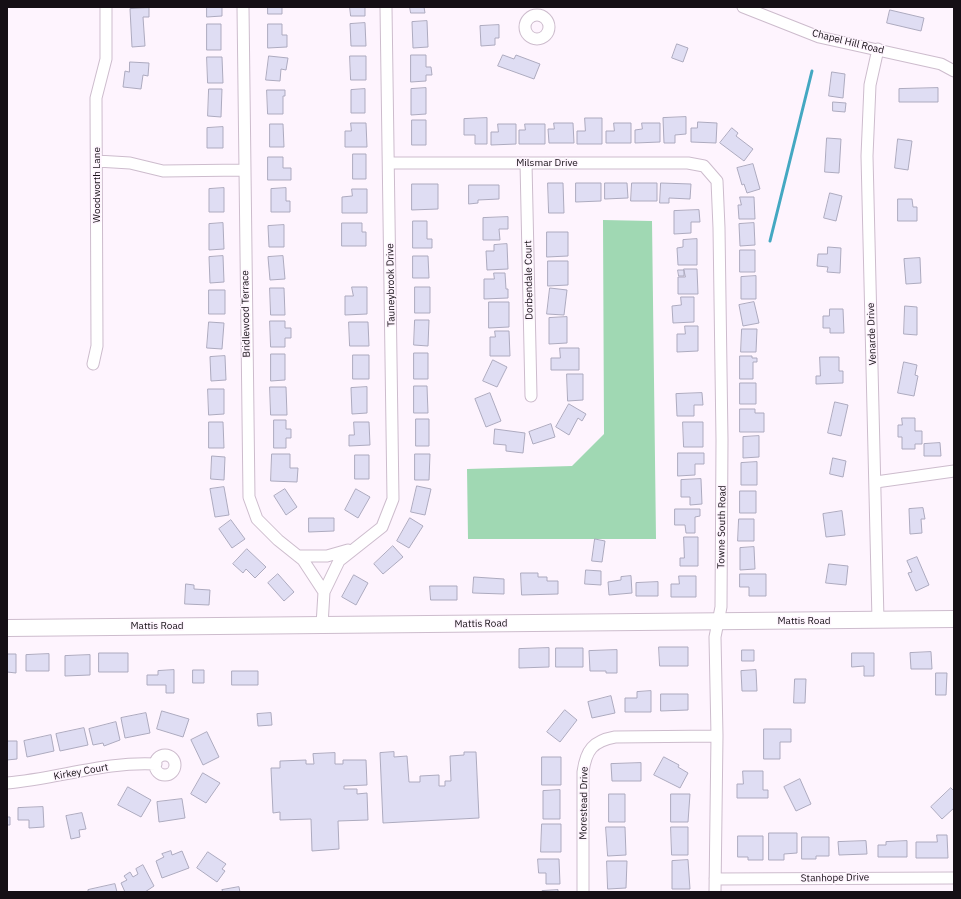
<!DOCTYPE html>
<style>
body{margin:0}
#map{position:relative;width:961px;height:899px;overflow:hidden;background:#fef4fe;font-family:"IBM Plex Sans",sans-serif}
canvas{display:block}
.frame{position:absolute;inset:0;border:8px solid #150f15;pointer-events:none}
</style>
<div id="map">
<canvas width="961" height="899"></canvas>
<div class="frame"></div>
</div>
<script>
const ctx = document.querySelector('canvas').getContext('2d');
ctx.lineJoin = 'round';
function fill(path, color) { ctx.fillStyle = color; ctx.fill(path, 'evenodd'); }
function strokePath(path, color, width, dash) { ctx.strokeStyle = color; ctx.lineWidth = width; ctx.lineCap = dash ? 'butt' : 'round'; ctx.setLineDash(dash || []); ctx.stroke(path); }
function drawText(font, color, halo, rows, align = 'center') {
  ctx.font = font + ' "IBM Plex Sans",sans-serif'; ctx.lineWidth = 3; ctx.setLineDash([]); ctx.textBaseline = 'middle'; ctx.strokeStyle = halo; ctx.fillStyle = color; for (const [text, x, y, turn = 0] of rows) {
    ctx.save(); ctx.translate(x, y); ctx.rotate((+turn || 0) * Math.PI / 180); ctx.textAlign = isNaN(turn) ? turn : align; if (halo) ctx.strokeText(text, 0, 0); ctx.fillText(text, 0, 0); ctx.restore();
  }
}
fill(new Path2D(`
 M603,220l49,1 4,318h-188l-1,-70 105,-3 32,-32z`), '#a0d8b3');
strokePath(new Path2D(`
 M770,241l42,-170`), '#44a8c2', 3);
const building = new Path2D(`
 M207,7h15v9l-15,1z
 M268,7h14v7h-14z
 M350,7h15v9h-14z
 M410,7h14l1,6h-14z
 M149,8v9h-6l2,29 -13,1 -2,-38z
 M890,10l34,8 -3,13 -34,-8z
 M427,21l1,26 -15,1 -1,-26z
 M365,23l1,23h-15l-1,-22z
 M207,24h14v26h-14z
 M268,24h14v11h5v12l-19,1z
 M499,25v13h-4v7l-14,1 -1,-20z
 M677,44l11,4 -5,14 -11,-4z
 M411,55h15v12h5l1,8h-6v6l-15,1z
 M503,55l11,4 2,-4 24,9 -6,15 -36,-13z
 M269,56l19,2 -2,12 -5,-1 -1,12 -14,-1z
 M350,56h16v24h-15z
 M207,57h15l1,26h-15z
 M130,62l19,1 -1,13 -5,-1 -2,14 -18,-2 2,-16 4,1z
 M832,72l13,2 -2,24 -14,-2z
 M426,88v26l-15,1v-26z
 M938,88v14h-39v-13z
 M209,89h13l-1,28 -13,-1z
 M365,89v24h-14v-23z
 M267,90h18v6h-2v18h-15z
 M833,102l13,1 -1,9 -12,-1z
 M686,117v17l-11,1v8h-11l-1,-25z
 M487,118v26h-12v-9h-11v-16z
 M585,118h17v26h-25v-13h8z
 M412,120h14v25h-14z
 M698,122l19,1 -1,20 -25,-1v-14h6z
 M351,123h15l1,24h-22v-16h6z
 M554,123h19l1,20h-25l-1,-14h6z
 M614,123h17v20h-25v-12h8z
 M642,123h18v19l-25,1v-13l7,-1z
 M270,124h13l1,23h-14z
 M498,124h18v20l-25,1v-13h7z
 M525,124h20v20h-26v-14h6z
 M223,127v21h-16v-20z
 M732,128l6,5 -2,3 17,13 -9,12 -24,-18z
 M827,138l14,1 -2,34 -14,-1z
 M898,139l14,2 -4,29 -13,-2z
 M353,154h13v25h-13z
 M268,157h15v11h8v12h-23z
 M753,164l7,25 -13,4 -3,-9 -2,1 -5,-17z
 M548,183h15l1,30h-15z
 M576,183h25v18l-25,1z
 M605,183h22l1,15 -23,1z
 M632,183h25v18h-26z
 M661,183l30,1 -1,15 -21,-1v5h-9z
 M412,184h26v25l-26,1z
 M469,185h30v14l-21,1v3l-9,1z
 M224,188v24h-15v-23z
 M286,188v13h4v11h-19v-23z
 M352,189h15v24h-25v-16l10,-1z
 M830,193l12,3 -6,25 -12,-3z
 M740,197h14l1,22h-16l-1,-14h3z
 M898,199h14l1,8h4v14h-19z
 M699,210l1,12h-9v11l-17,1v-23z
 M508,217v12h-9l1,11h-17v-22z
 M413,221h14v18h5v9h-19z
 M223,223l1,26 -15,1v-26z
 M342,223h20v9h4v14h-24z
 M754,223l1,22 -15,1 -1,-22z
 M284,225v22h-15l-1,-21z
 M547,232h21v24l-21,1z
 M697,239v26h-19l-1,-17 6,-1v-7z
 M507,244l1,25 -21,1 -1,-19h8v-6z
 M828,247l13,1 -1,25 -13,-1 1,-5 -11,-1 1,-12h9z
 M740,250h15v22h-15z
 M223,256l1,26 -14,1 -1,-26z
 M283,256l2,23 -15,1 -2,-23z
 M413,256h15l1,22h-16z
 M920,258l1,25 -15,1 -2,-25z
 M548,261h20v24l-20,1z
 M684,269h13l1,25h-20v-17h7z
 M678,270h6v6h-5z
 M494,273h11l1,16h2v9l-24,1v-20h10z
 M756,276v23h-15v-22z
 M352,287h15v27l-22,1v-19h8z
 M415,287h15v26h-15z
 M270,288h14l1,27h-14z
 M550,288l17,2 -3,25 -17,-1z
 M209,290h16v24h-16z
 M681,297h13v25l-21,1 -1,-17 9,-1z
 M489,302h20v25l-20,1z
 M754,302l5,21 -16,3 -4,-21z
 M905,306l12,1v28l-13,-1z
 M830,309h13l1,24h-14v-5h-7v-12h6z
 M567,317v26l-18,1v-26z
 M415,320h14l-1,26 -14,-1z
 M270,321h15v7h6v10h-6v9h-14z
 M209,322l15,1 -2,26 -15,-1z
 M349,322h19l1,24h-19z
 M685,326h13v25l-21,1v-18h8z
 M742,329h15l-1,23h-15z
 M495,331h14l1,25h-20v-19h5z
 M560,348h19v22h-28v-12h9z
 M414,353h14v26h-14z
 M271,354h14v26l-14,1z
 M353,355h16v24h-16z
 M225,356l1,24 -15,1 -1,-24z
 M740,356h12v2h5v4h-4v17h-13z
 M820,357h19v14h4v12l-27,1v-8h4z
 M493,360l14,7 -10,20 -14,-6z
 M904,362l13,3 -2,10 3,1 -4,20 -16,-3z
 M567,374h16v26l-15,1z
 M740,383h16v21h-16z
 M414,386h13l1,27h-14z
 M270,387h16l1,28h-16z
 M367,387v26l-15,1 -1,-26z
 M208,389h16v25l-15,1z
 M490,393l11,28 -15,6 -11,-28z
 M702,393l1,12h-9v11h-17l-1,-22z
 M835,402l13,3 -7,31 -13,-3z
 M569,404l17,10 -4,7 -4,-3 -9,17 -13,-8z
 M740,409h15v4h9v19h-24z
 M902,418h13v13h7v13h-7v5h-13v-12h-4v-12h4z
 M416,419h13v27h-13z
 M274,420h12v9h5v9h-5v10h-12z
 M209,422h14l1,26h-15z
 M354,422h15l1,23 -21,1v-11h5z
 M683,422h20v25h-19z
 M551,424l4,13 -22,7 -4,-12z
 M495,429l30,4 -2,20 -17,-2v-6l-12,-1z
 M759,436v21l-16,1v-21z
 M940,443l1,13h-17v-12z
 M678,453h26v11h-9v11l-17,1z
 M272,454h18v14h8l-1,14 -26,-1z
 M415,454h15l-1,26h-14z
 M355,455h14v24h-14z
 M212,456l13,1 -1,23 -13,-1z
 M833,458l13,3 -3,16 -13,-3z
 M757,462v23h-16v-22z
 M701,479l1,25 -12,1v-8h-9v-17z
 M417,486l14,3 -6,26 -14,-3z
 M224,487l5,28 -14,2 -5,-28z
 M285,489l12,18 -11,8 -12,-19z
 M356,489l14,8 -12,21 -13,-8z
 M740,491h16v22h-16z
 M923,508l2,11h-4l1,14 -12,1 -1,-25z
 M675,509h25v7l-5,1v16h-9l-1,-8h-10z
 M842,511l3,24 -19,2 -3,-23z
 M309,518h25v13l-25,1z
 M410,518l13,8 -14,22 -12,-7z
 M739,519h15v22h-16z
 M231,520l14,19 -13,9 -13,-19z
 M684,537h14v29h-18v-8h4z
 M595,539l10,2 -3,21 -10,-1z
 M393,546l10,11 -20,17 -9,-10z
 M754,547l1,22 -15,1v-22z
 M247,549l19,18 -11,11 -9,-9 -3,4 -10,-9z
 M917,557l12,28 -13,6 -8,-18 4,-1 -5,-11z
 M829,564l19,2 -2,19 -20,-2z
 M586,570l15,1v14l-16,-1z
 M521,573h17v4h9v4h11v13l-36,1z
 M278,574l16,18 -10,9 -16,-18z
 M740,574h26v22h-17v-9h-9z
 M354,575l14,8 -12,22 -14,-8z
 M631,576l1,17 -23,2 -1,-13 13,-2v-3z
 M679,576h17v21h-25v-13h8z
 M474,577l30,2v15l-31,-1z
 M658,582v14h-22v-13z
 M186,584l8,1v4l16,1 -1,15 -24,-1z
 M430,586h27v14h-26z
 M659,647h29v19h-28z
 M549,648v19l-30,1v-19z
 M556,648h27v19h-27z
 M617,650v23h-11v-2h-16l-1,-20z
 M742,650h12v11h-12z
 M931,652l1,17h-21l-1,-16z
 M99,653h29v19h-29z
 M852,653h22v23h-10v-10l-12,1z
 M7,654h9v19l-9,-1z
 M49,654v17h-23v-16z
 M90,655v20l-25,1v-20z
 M174,670v23h-8v-8h-19v-10h11v-4z
 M193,670h11v13h-11z
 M756,670l1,21h-15l-1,-20z
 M232,671h26v14h-26z
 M936,673h11l-1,22h-10z
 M795,679h11l-1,24h-11z
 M651,691v21h-26v-14h12v-6z
 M661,694h27v16l-27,1z
 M611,696l4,17 -23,5 -4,-16z
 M565,710l12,10 -17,22 -13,-10z
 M162,711l27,8 -6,18 -26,-8z
 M146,713l4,20 -25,5 -4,-20z
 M271,713l1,12 -14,1 -1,-12z
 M116,722l4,18 -16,6 -1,-3 -10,2 -4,-16z
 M84,728l4,17 -28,6 -4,-17z
 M764,729h27v13h-11v17h-16z
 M207,732l12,25 -16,8 -12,-25z
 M51,735l3,16 -27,6 -3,-16z
 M7,741h10v18l-10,1z
 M394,752v5l13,-1 2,26h11v-6l19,-1v11h6v-5h6l-1,-25 14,-1v-3h12l3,66 -96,5 -3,-70z
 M335,753v11h8v-4h23l1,25 -23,1v3h13v5l10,-1 1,27 -30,1 1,28 -27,2 -1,-32 -31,1v-8l-7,1 -2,-45h9v-7l26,-1v4h8l-1,-10z
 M542,757h19v28h-19z
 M664,757l15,8 -1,2 10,6 -8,15 -26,-13z
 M641,763v18h-29l-1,-17z
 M743,771h20v19h5v8h-31v-14h6z
 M203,773l17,10 -14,20 -15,-9z
 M800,779l11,25 -15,7 -12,-24z
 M128,787l23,13 -10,17 -23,-12z
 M951,788l3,3v17l-12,11 -11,-12z
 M560,790v29h-17v-28z
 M609,794h16v28h-16z
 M671,794h19l-2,28h-17z
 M182,799l3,19 -26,4 -2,-20z
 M43,807l1,20 -15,1v-8h-11v-12z
 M82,813l4,16 -7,1 1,7 -9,2 -5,-23z
 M7,817h3v8h-3z
 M542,824h19v28h-20z
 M606,827h19l1,28 -18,1z
 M671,827h17v28h-16z
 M769,833h28v20l-13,1v6h-15z
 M937,835h10l1,23h-32v-16h21z
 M738,836h25v24h-15v-3h-10z
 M802,837h27v19h-13v3h-14z
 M866,841l1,13 -28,1 -1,-13z
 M907,841v16h-29v-12h8v-3z
 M171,851l1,4 10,-4 7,17 -27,10 -6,-17 8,-4 -2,-3z
 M208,852l18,12 -4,5 3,2 -8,11 -20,-14z
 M538,859h21l1,25h-14v-11h-7z
 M688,860l2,29h-18v-28z
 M607,861h20l-1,27 -18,1z
 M143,865l11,21 -9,6h-20l-4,-9 6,-3 -3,-4 6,-4 3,5 5,-3 -2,-5z
 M115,884l2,8h-29v-2z
 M239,887l1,5h-17l-1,-2z
 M558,890v2h-16v-1z`);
fill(building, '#dfddf3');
strokePath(building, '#adaabf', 1);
const street = new Path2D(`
 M243,7l6,490 8,22 21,21 25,20 21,32
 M743,7l76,30 122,27 13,7
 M525 27a12 12 0 1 1 24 0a12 12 0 1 1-24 0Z
 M878,49l-8,36 -3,71 11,464
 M97,161l33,2 33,8 81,-1
 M390,163h298l16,3 13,15 2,47 3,212 -1,167 -6,30 2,99 -2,156
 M526,163l5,233
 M93,364l4,-18 -1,-248 10,-39v-52
 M876,482l78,-11
 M298,556h29l21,-6
 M322,625l2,-33 15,-31 43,-34 11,-28 -7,-492
 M155 765a10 10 0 1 1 20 0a10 10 0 1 1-20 0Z
 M7,783c50,-4 99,-22 149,-19
 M715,879l239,-1
 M583,892v-120c3,-22 10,-31 32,-35l102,-1`);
const secondary = new Path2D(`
 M7,628l947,-9`);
strokePath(street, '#cdbccd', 13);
strokePath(secondary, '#cdbccd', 18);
strokePath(street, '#fff', 11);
strokePath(secondary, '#fff', 16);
drawText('10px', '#150f15', '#fef4fe', [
 ["Chapel Hill Road",848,42,14],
 ["Milsmar Drive",547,163],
 ["Woodworth Lane",97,185,-90],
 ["Dorbendale Court",529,280,-91],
 ["Tauneybrook Drive",391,285,-91],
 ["Bridlewood Terrace",246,314,-91],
 ["Venarde Drive",872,334,-92],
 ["Towne South Road",722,527,-89],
 ["Mattis Road",804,621],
 ["Mattis Road",481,624,-1],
 ["Mattis Road",157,626],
 ["Kirkey Court",81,772,-10],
 ["Morestead Drive",584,803,-89],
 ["Stanhope Drive",835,878,-1]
]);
</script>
